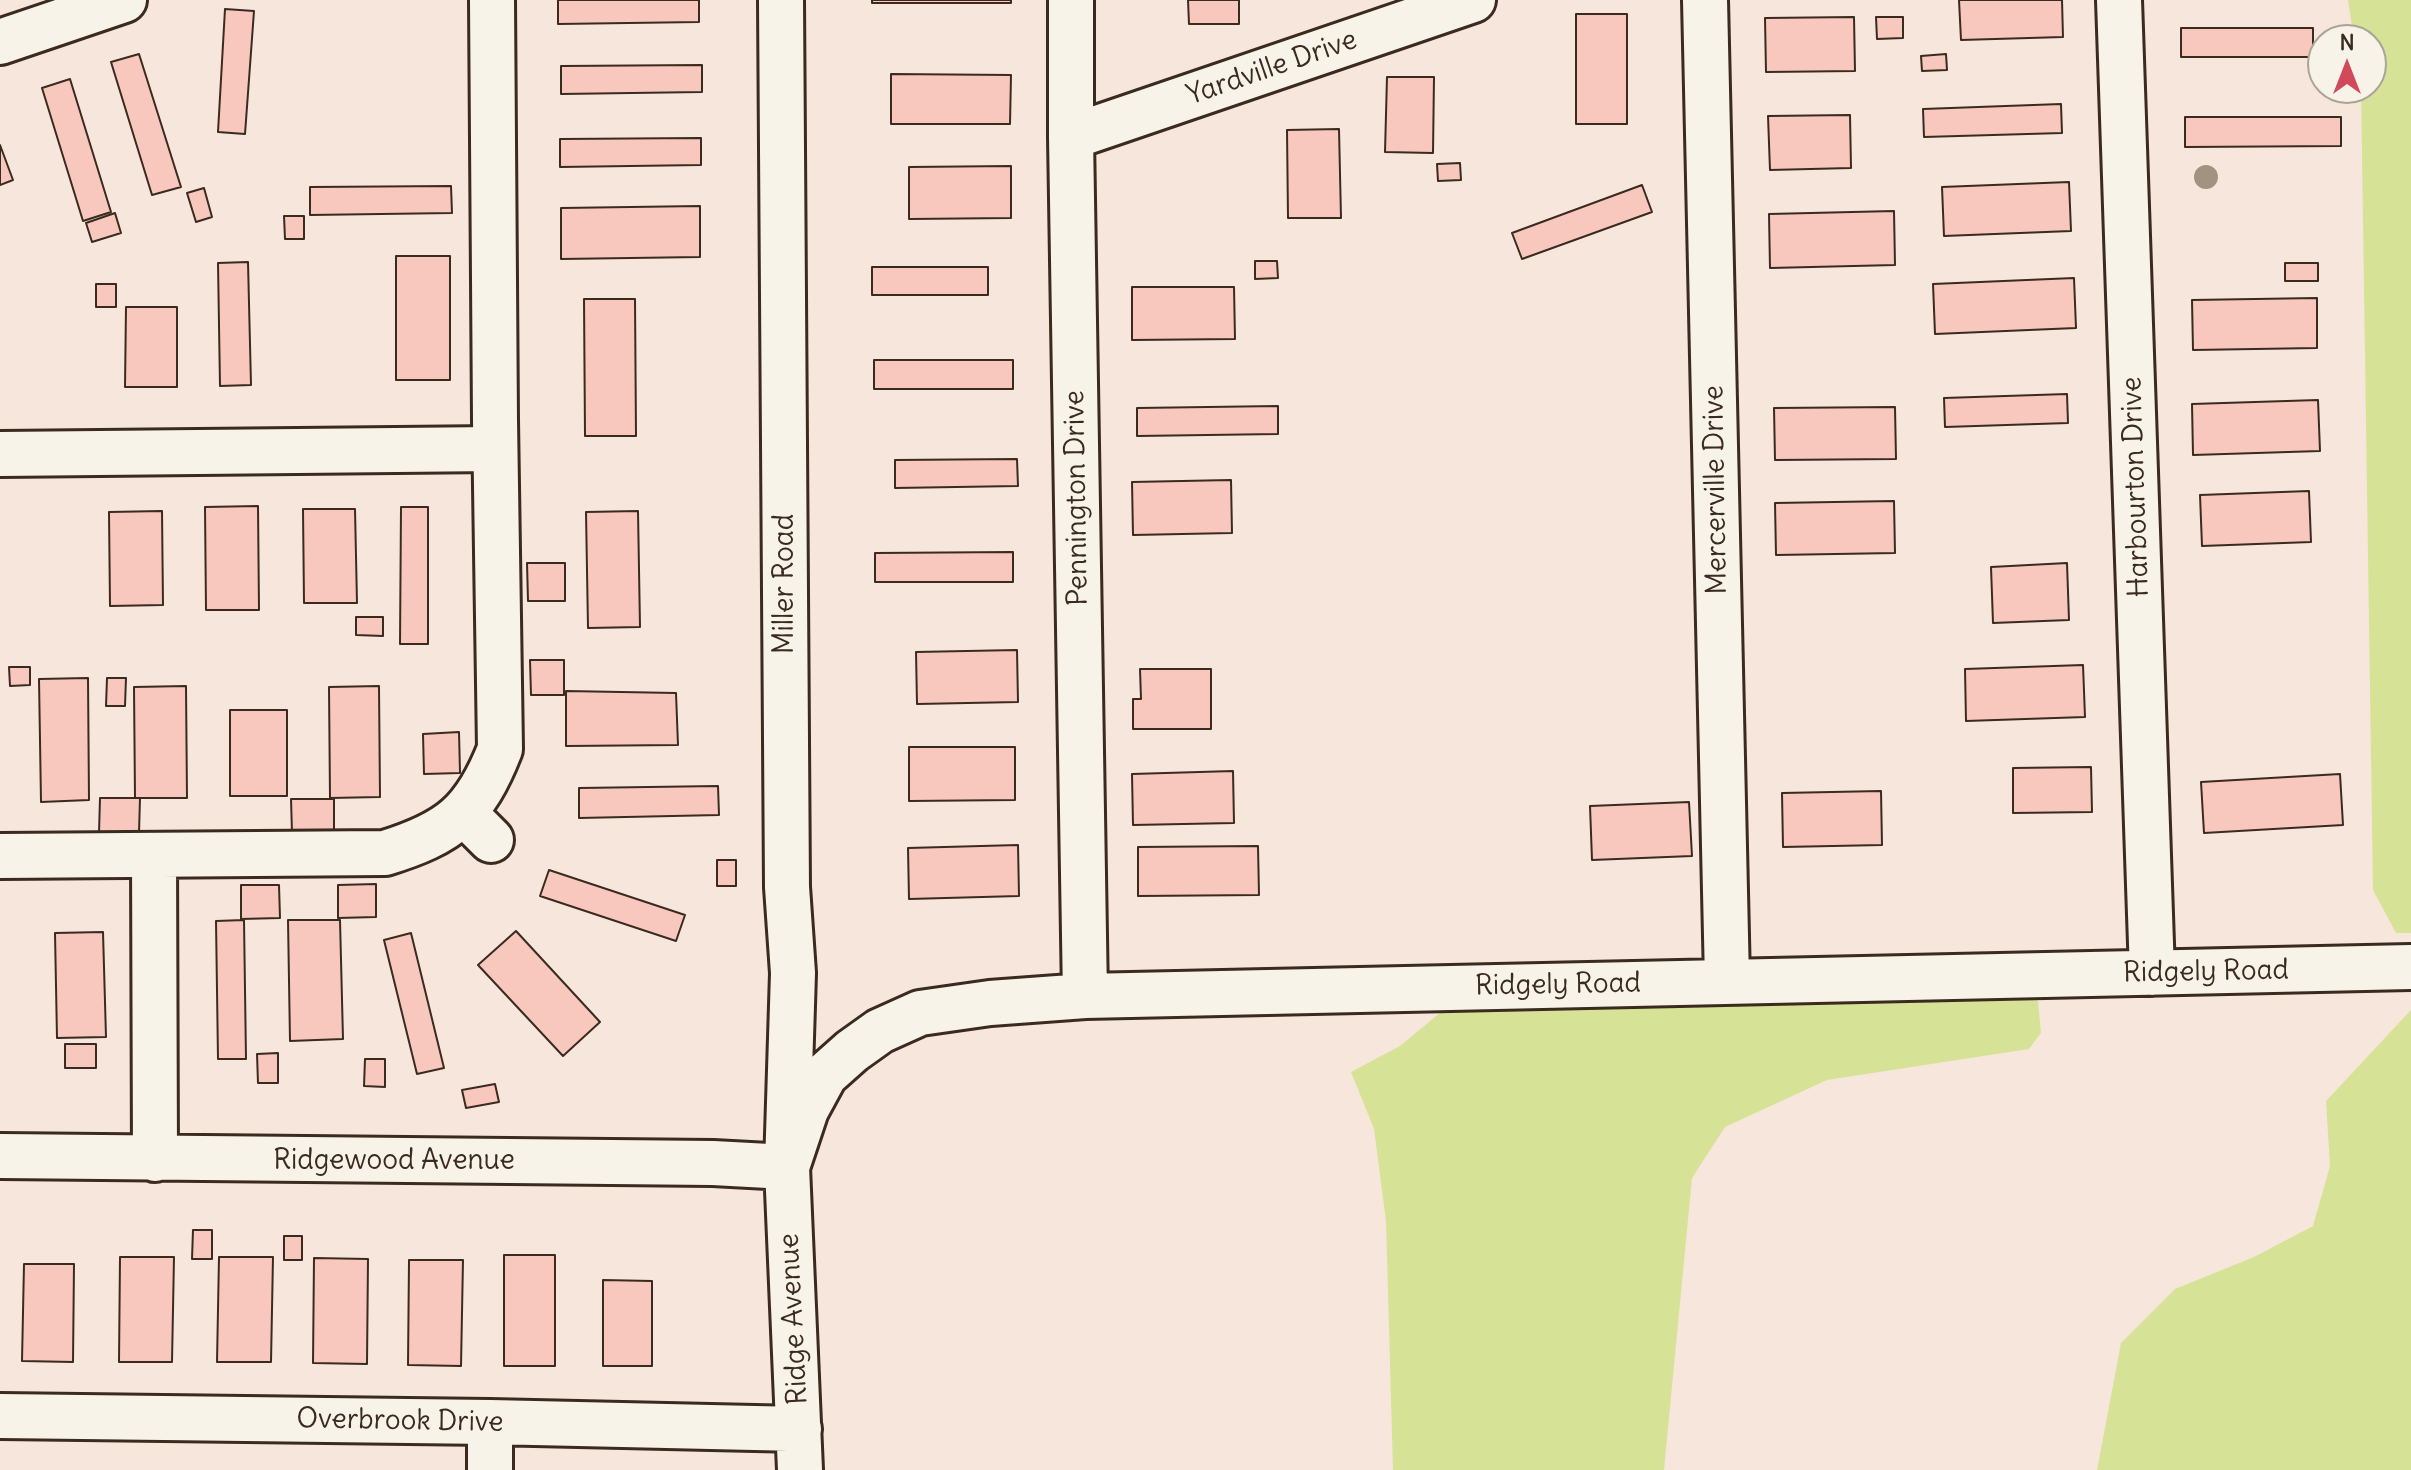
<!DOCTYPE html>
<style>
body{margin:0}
#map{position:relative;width:2411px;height:1470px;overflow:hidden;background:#f7e6dc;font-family:Delius,sans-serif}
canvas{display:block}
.north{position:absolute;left:2307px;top:24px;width:80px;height:80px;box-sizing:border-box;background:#f7f3e8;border:2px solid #aca397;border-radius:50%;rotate:0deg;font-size:22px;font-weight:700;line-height:32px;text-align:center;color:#3b2a1e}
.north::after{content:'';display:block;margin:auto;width:28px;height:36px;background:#d1495b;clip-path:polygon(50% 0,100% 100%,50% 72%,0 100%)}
</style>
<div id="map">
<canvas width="2411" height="1470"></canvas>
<div class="north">N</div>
</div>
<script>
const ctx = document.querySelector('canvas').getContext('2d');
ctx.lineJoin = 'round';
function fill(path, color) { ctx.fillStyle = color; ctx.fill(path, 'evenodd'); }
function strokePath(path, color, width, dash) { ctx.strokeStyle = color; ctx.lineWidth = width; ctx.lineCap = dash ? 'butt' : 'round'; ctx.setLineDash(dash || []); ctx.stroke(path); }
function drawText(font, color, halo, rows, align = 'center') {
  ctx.font = font + ' Delius,sans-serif'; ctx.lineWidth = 6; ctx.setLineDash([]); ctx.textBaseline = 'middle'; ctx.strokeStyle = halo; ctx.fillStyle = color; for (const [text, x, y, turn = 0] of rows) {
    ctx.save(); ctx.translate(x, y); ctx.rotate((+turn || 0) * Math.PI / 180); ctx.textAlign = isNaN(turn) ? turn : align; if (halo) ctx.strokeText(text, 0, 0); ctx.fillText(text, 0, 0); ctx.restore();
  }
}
fill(new Path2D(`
 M2348,0h63v933h-15l-23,-43 -12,-802h10v-48h-17z
 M2016,989l22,12 3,32 -12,16 -202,31 -102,47 -33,51 -28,292h-271l-7,-249 -12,-92 -23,-57 49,-26 41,-34z
 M2411,1010v460h-314l24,-127 54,-54 79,-32 59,-31 17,-60 -4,-65z`), '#d6e396');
const building = new Path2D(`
 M558,0h141v22l-141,2z
 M872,0h139v3h-139z
 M1188,0h51v24h-50z
 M1959,0h103l1,37 -102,3z
 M225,9l29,2 -9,123 -27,-2z
 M1576,14h51v110h-51z
 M1854,17l1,54 -89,1 -1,-54z
 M1876,17h27v21l-26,1z
 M2181,28h132v29h-132z
 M139,54l42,133 -29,8 -41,-133z
 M1946,54l1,16 -25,1 -1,-15z
 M702,65v27l-141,2v-28z
 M891,74l120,1 -1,49h-119z
 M1387,77h47l-1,76 -48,-1z
 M70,79l41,133 -28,9 -41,-133z
 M2061,104l1,29 -138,4 -1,-28z
 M1850,115l1,53 -81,2 -2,-54z
 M2185,117h156v29l-156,1z
 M1339,129l2,89h-53l-1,-88z
 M701,138v27l-141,2v-28z
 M0,145l13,35 -13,5z
 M1460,163l1,17 -23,1 -1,-17z
 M1011,166v52l-102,1v-52z
 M2069,182l2,49 -127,5 -2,-49z
 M1642,185l10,27 -130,47 -10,-26z
 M451,186l1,27 -142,2v-28z
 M204,188l8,29 -16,5 -9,-29z
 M700,206v51l-139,2v-51z
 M1894,211l1,54 -125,3 -1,-54z
 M115,213l6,20 -29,9 -6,-19z
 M284,216h20v23h-19z
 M396,256h54v124h-54z
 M1255,261h22l1,17 -23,1z
 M248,262l3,123 -31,1 -2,-123z
 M2285,263h33v18h-33z
 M872,267h116v28h-116z
 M2074,278l2,50 -141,6 -2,-50z
 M96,284h20v23h-20z
 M1132,287h102l1,52 -103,1z
 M2317,298v50l-124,2 -1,-50z
 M584,299h51l1,137h-51z
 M126,307h51v80h-52z
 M874,360h139v29h-139z
 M2067,394l1,29 -123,4 -1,-29z
 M2318,400l2,51 -127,4 -1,-51z
 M1278,406v28l-141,2v-28z
 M1895,407l1,52 -121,1 -1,-52z
 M1017,459l1,27 -123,2v-28z
 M1231,480l1,53 -99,2 -1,-53z
 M2309,491l2,51 -109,4 -2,-51z
 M1894,501l1,52 -119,2 -1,-52z
 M258,506l1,104h-53l-1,-103z
 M401,507h27v137h-28z
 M303,509h52l2,94h-53z
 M162,511l1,94 -53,1 -1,-94z
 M638,511l2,116 -52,1 -2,-116z
 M1013,552v30h-138v-29z
 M527,563h38v38h-37z
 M2067,563l2,57 -76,3 -2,-56z
 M356,617h27v19l-27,-1z
 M1017,650l1,52 -101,2 -1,-52z
 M530,660h34v35h-33z
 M2083,665l2,52 -119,4 -1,-52z
 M9,667h21v18l-20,1z
 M1140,669h71v60h-78v-30h8z
 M88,678l1,122 -48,2 -2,-123z
 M107,678h19l-1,28h-19z
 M186,686l1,112h-52l-1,-111z
 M379,686l1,111 -50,1 -1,-111z
 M566,691l110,2 2,52 -112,1z
 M230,710h57v86h-57z
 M459,732l1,41 -36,1 -1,-40z
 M909,747h106v53l-106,1z
 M2091,767l1,45 -79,1v-45z
 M1233,771l1,52 -101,2 -1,-51z
 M2340,774l3,51 -139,8 -3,-51z
 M718,786l1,29 -140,3v-30z
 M1881,791l1,54 -99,2 -1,-54z
 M100,798h40l-1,35h-40z
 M291,799h43v33l-42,1z
 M1689,802l3,54 -100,4 -2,-54z
 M1018,845l1,51 -110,3 -1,-51z
 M1258,846l1,49 -121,1v-49z
 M717,860h19v26h-19z
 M549,870l136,45 -9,26 -136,-45z
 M376,884v33l-38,1v-33z
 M241,885h38l1,33 -39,1z
 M244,920l2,139h-28l-2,-138z
 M288,920h52l3,119 -53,2z
 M516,931l84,91 -37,34 -85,-91z
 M103,932l3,105 -49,1 -2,-105z
 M411,933l33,135 -27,6 -33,-134z
 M65,1044h31v24h-31z
 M278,1053v30h-20l-1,-29z
 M365,1059h20v28l-21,-1z
 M495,1084l4,18 -33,6 -4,-18z
 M193,1230h19v29h-20z
 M284,1236h18v24h-18z
 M504,1255h51v111h-51z
 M120,1257h54l-2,105h-53z
 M219,1257h54l-2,105h-54z
 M314,1258l54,1 -1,105 -54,-1z
 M409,1260h54l-2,106 -53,-1z
 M24,1264h50l-1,98 -51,-1z
 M603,1280l49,1v85h-49z`);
fill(building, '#f8c8bf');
strokePath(building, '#3b2a1e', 2);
const minor = new Path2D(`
 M781,0l6,887 6,86 -6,194 13,303
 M1071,0v137l14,859
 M1705,0l22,980
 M2119,0l33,973
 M0,42l124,-42
 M1071,137l402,-137
 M0,454l495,-5
 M464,813l27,27
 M154,855l1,304
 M0,856l385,-3c65,-20 90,-40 115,-104l-5,-329 -3,-420
 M0,1156l713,7 74,4
 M787,1167l19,-57 19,-35 27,-24 28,-20 40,-18 70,-10 95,-7 1326,-29
 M0,1416l490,6 309,7
 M490,1422v48`);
strokePath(minor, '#3b2a1e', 50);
strokePath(minor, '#f7f3e8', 44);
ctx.fillStyle = '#a19381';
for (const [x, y] of [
 [2206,177]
]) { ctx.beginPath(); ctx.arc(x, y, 12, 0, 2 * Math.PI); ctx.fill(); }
drawText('28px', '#3b2a1e', '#f7f3e8', [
 ["Yardville Drive",1272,68,-19],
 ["Harbourton Drive",2136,487,-92],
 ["Mercerville Drive",1716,490,-91],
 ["Pennington Drive",1077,498,-91],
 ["Miller Road",785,584,-90],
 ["Ridgely Road",2206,972,-1],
 ["Ridgely Road",1558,985,-1],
 ["Ridgewood Avenue",394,1161],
 ["Ridge Avenue",794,1319,-93],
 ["Overbrook Drive",400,1421,1]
]);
</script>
